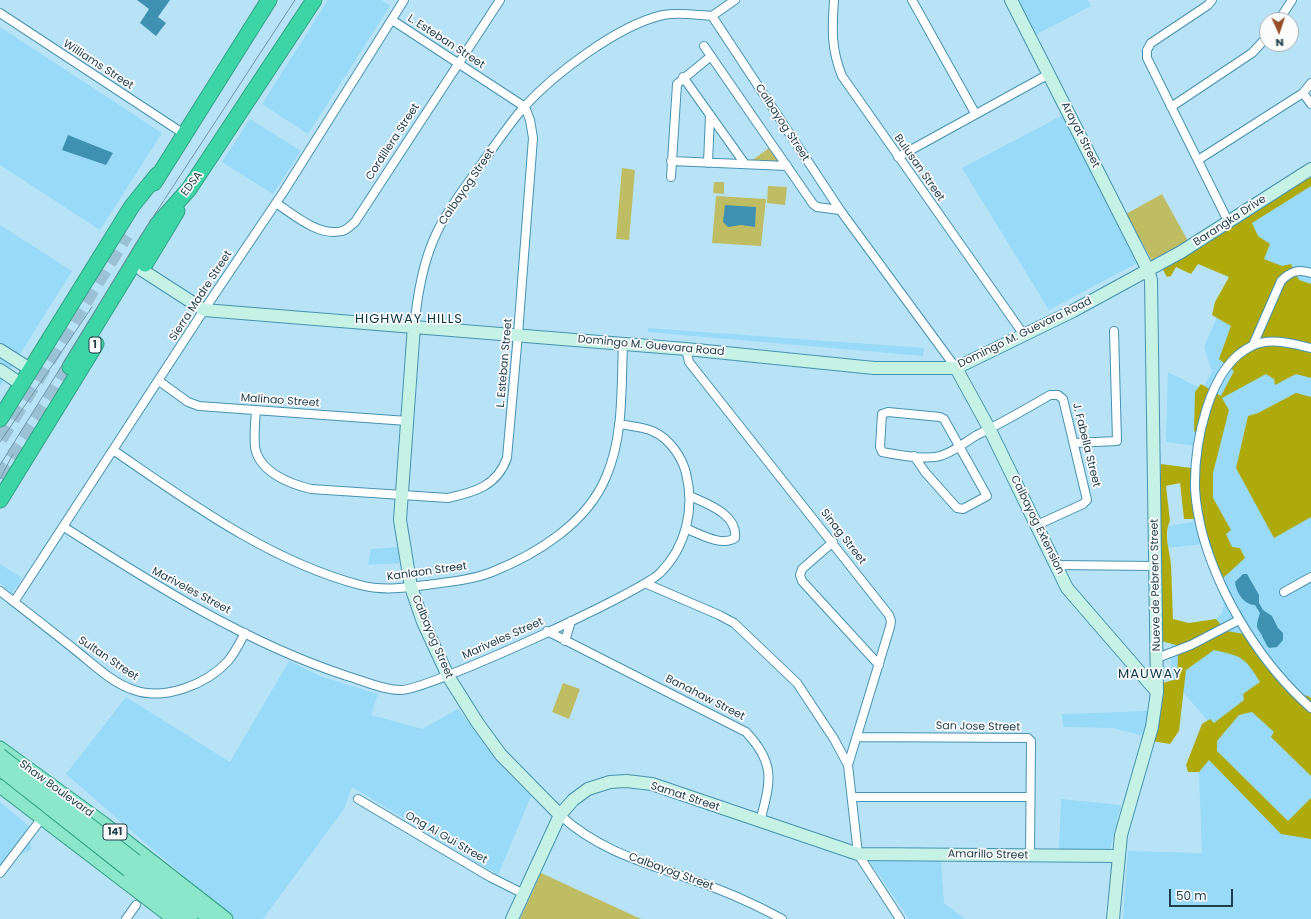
<!DOCTYPE html>
<style>
body{margin:0}
#map{position:relative;width:1311px;height:919px;overflow:hidden;background:#b8e3f6;font-family:Poppins,sans-serif}
canvas{display:block}
.north{position:absolute;left:1259px;top:12px;width:40px;height:40px;box-sizing:border-box;background:#fcfcfc;border:1px solid #a4b0b6;border-radius:50%;rotate:177deg;font-size:11px;font-weight:700;line-height:16px;text-align:center;color:#203f4c}
.north::after{content:'';display:block;margin:auto;width:14px;height:18px;background:#944d27;clip-path:polygon(50% 0,100% 100%,50% 72%,0 100%)}
.scale{position:absolute;left:1169px;top:889px;width:64px;height:18px;box-sizing:border-box;border:2px solid #203f4c;border-top:0;padding-left:5px;font-size:12px;line-height:14px;white-space:nowrap;color:#203f4c;-webkit-text-stroke:3px #fcfcfc;paint-order:stroke}
</style>
<div id="map">
<canvas width="1311" height="919"></canvas>
<div class="north">N</div>
<div class="scale">50 m</div>
</div>
<script>
const ctx = document.querySelector('canvas').getContext('2d');
ctx.lineJoin = 'round';
function fill(path, color) { ctx.fillStyle = color; ctx.fill(path, 'evenodd'); }
function strokePath(path, color, width, dash) { ctx.strokeStyle = color; ctx.lineWidth = width; ctx.lineCap = dash ? 'butt' : 'round'; ctx.setLineDash(dash || []); ctx.stroke(path); }
function drawText(font, color, halo, rows, align = 'center') {
  ctx.font = font + ' Poppins,sans-serif'; ctx.lineWidth = 3.5; ctx.setLineDash([]); ctx.textBaseline = 'middle'; ctx.strokeStyle = halo; ctx.fillStyle = color; for (const [text, x, y, turn = 0] of rows) {
    ctx.save(); ctx.translate(x, y); ctx.rotate((+turn || 0) * Math.PI / 180); ctx.textAlign = isNaN(turn) ? turn : align; if (halo) ctx.strokeText(text, 0, 0); ctx.fillText(text, 0, 0); ctx.restore();
  }
}
fill(new Path2D(`
 M328,0h54l8,6 -82,128 -46,-30z
 M1018,0h70l3,6 -56,29z
 M0,27l162,106 -62,97 -100,-65z
 M1063,115l74,148 -88,47 -87,-142z
 M250,119l51,32 -28,43 -51,-32z
 M1311,175v744h-188l5,-68 74,2 -4,-108 17,-16 -47,-54 3,-6v-44l16,2 29,-8 6,-6 2,-7 -21,-62 -36,4 1,-22 25,-4 3,-76 -30,-4 2,-70 34,17 10,-17 -8,-25 42,-97 7,-35z
 M0,225l72,46 -72,115z
 M648,328l276,20 -1,8 -275,-24z
 M399,547v16l-31,2 3,-16z
 M0,564l22,14 -10,16 -12,-11z
 M289,661l31,15 58,18 -7,21 51,14 36,-20 47,61 26,26 -33,79 -146,-88 -8,22 -81,110h-30l-167,-145 60,-77 104,65z
 M1149,711l-5,25 -30,-8 -51,-1 -1,-13z
 M1061,799l60,6 -11,44h-51z
 M0,802l28,23 3,25 -25,10 -6,9z
 M869,860l72,1 3,42 21,16h-56z`), '#98daf7');
fill(new Path2D(`
 M769,148l11,14 -29,-1z
 M622,168l13,2 -6,70 -13,-1z
 M714,182h10v12l-11,-1z
 M768,186l19,1 -2,18 -18,-2z
 M1162,194l26,47 -36,20 -26,-47z
 M716,196l50,3 -5,47 -49,-3z
 M563,683l17,6 -11,30 -17,-7z
 M541,873l100,46h-121z`), '#bfbd64');
fill(new Path2D(`
 M1311,177v9l-59,37 6,13 12,8 -6,15 18,7 9,-2 8,16 12,4v94l-15,-4 -21,11 -1,-6 -8,-5 -44,24 7,12 -16,63v25l18,32 -5,4 6,13 8,1 5,10 -22,20 -27,-59h-12l-4,-36 -14,3 4,35c-7,14 0,29 1,44 1,18 1,36 2,54l16,4 27,-4 10,12 19,3 42,58 21,4 3,2v78l-40,-39 3,-5 -22,-20 -13,3 -22,26v10l71,70 23,-23v41l-30,-5 -72,-74 -10,12h-11l-2,-7 16,-41 8,-5 4,4 30,-23 -1,-6 17,-12c-16,-26 -17,-25 -46,-32l-28,20 -7,61 -9,13 -18,-3 7,-57 18,-5 1,-24 -2,-10 -15,-4 -3,-23 4,-18 -3,-75 2,-61 30,4 7,-35 -4,-2 1,-39 6,-8 20,12 13,-25 -15,-12 12,-33 -19,-11 3,-13 14,-25 -31,-13 -7,10 -15,-7 -5,9 -4,1 -5,-9 33,-17 55,-37z
 M1296,393l15,4v120l-37,21 -38,-70 12,-52 10,-3z`), '#afaa0c');
fill(new Path2D(`
 M137,0h33l-12,17 8,6 -10,13 -16,-13 9,-14z
 M68,135l45,18 -7,12 -44,-15z
 M725,205l31,2 -1,20 -14,-2 -13,2 -5,-5z
 M1243,574h4l12,21v8l4,7 9,6 6,12 5,5v7l-6,7 -8,1c-3,-3 -3,-5 -5,-8 -6,-15 -10,-8 -4,-27l-5,-8c-11,0 -19,-13 -20,-23z`), '#4090b1');
strokePath(new Path2D(`
 M0,439l126,-204
 M0,478l70,-111`), '#9ac2d4', 15, [15, 8]);
const street = new Path2D(`
 M834,0c-2,29 -3,49 8,76l182,259
 M912,0l63,113
 M1212,0l-4,5 -57,38 -4,7v8l81,163
 M0,13l184,121
 M712,16l128,194 116,158
 M712,16l23,-16
 M1279,20l13,-20
 M704,46l109,158 4,3 23,3
 M683,77l62,87
 M1303,93l8,11
 M1171,107l81,-54 15,-16
 M898,157l151,-83
 M1198,160l105,-67 8,-10
 M671,161l116,5
 M708,163l2,-48
 M671,177l6,-93 34,-28
 M276,203c18,12 43,34 66,28 5,-1 9,-6 13,-9l145,-222
 M414,326c4,-33 9,-66 24,-96 11,-22 26,-42 40,-61 15,-21 29,-42 45,-61 31,-34 95,-83 140,-93 16,-3 33,0 49,1
 M1253,345l28,-64c10,-10 17,-12 30,-8
 M1311,348c-18,-4 -41,-11 -59,-2 -44,20 -58,99 -57,143 1,16 4,32 8,47 18,63 59,129 108,172
 M686,349l3,13 200,253 2,6 -1,6 -42,138
 M159,381l29,21 11,4 208,15
 M256,410c-1,12 -2,25 -1,37 4,25 35,37 56,42l137,9c27,-6 49,-12 59,-40l11,-124 15,-196 -3,-18 -5,-13 -133,-87
 M1074,443l43,-2 -3,-110
 M113,450c76,52 156,111 247,135 22,6 44,3 66,0 22,-3 46,-5 66,-13 45,-18 95,-49 114,-95 18,-41 15,-90 17,-133
 M914,456l11,16 32,36 6,1 24,-13 -43,-77 -4,-2 -52,-5 -6,2 -2,33 2,5c15,3 44,8 58,4 14,-4 25,-14 37,-21 25,-12 49,-26 73,-40h8l5,4 24,101 -4,4 -46,21
 M64,527c89,57 182,116 283,149 17,5 36,14 54,14 27,0 239,-97 259,-117 26,-26 35,-64 26,-100 -2,-8 -6,-16 -11,-23 -16,-22 -31,-22 -56,-26
 M687,529c13,5 35,18 48,9 3,-24 -28,-34 -45,-42
 M833,542l-31,27 -2,6 2,6 77,84
 M1055,565l100,1
 M647,584l72,31 15,8 63,60 37,56 14,26 10,89 42,65
 M0,591c27,21 53,41 79,62 16,13 35,31 55,37 31,11 73,-6 94,-29 7,-8 12,-19 17,-28
 M1284,592l27,-15
 M14,602l190,-292 80,-119 120,-191
 M547,631l199,101c31,33 24,50 14,90
 M565,641l6,-20
 M1157,658l34,-13 48,-25
 M857,737l171,1 3,3 -1,115
 M852,797h178
 M358,799l132,78 34,17
 M560,815c37,34 79,46 125,62 33,11 66,25 97,42
 M0,873l42,-55
 M126,919l10,-14`);
const secondary = new Path2D(`
 M1011,0l137,270 3,10 6,412 -5,35 -31,108 -8,84
 M142,270l62,40 482,39 188,19h82l117,-57 108,-59 130,-83
 M414,326l-14,194 11,67 12,35 25,54 29,46 24,33 59,60
 M0,350l30,19
 M956,368l34,62 77,158 90,104
 M0,370l21,14
 M512,919l48,-104 13,-15 15,-11 22,-7 16,-1 26,3 206,70 260,2`);
const primary = new Path2D(`
 M0,748l103,75 123,96
 M0,786l174,133
 M136,861l74,58
 M128,870l63,49`);
const highway = new Path2D(`
 M154,183l115,-183
 M145,264l32,-53
 M70,367l87,-142 32,-36 125,-189
 M0,419l132,-213 25,-31
 M0,500l96,-156`);
strokePath(street, '#4792b0', 10);
strokePath(secondary, '#4792b0', 14);
strokePath(primary, '#34a086', 15);
strokePath(highway, '#34a086', 17);
strokePath(street, '#fff', 8);
strokePath(secondary, '#c5f2e4', 12);
strokePath(primary, '#8be6ca', 13);
strokePath(highway, '#3ed5a6', 15);
strokePath(new Path2D(`
 M0,442l92,-135
 M0,465l79,-127 57,-95 159,-243
 M0,479l13,-25`), '#7095a5', 1);
const primaryBridge = new Path2D(`
 M0,755l136,106
 M0,769l128,101`);
strokePath(primaryBridge, '#34a086', 15, []);
strokePath(primaryBridge, '#8be6ca', 13);
for (const [x, y, w] of [
 [95,345,12],
 [115,832,24]
]) { const box = new Path2D(); box.roundRect(x - w / 2, y - 8, w, 16, 3); ctx.fillStyle = '#fcfcfc'; ctx.fill(box); strokePath(box, '#203f4c', 1); }
drawText('bold 10px', '#203f4c', null, [
 ["1",95,345],
 ["141",115,832]
]);
drawText('11px', '#203f4c', '#fcfcfc', [
 ["L. Esteban Street",446,42,33],
 ["Williams Street",98,65,33],
 ["Calbayog Street",782,123,57],
 ["Arayat Street",1080,135,63],
 ["Cordillera Street",393,142,-57],
 ["Bulusan Street",919,168,55],
 ["EDSA",192,184,-53],
 ["Calbayog Street",467,187,-56],
 ["Barangka Drive",1230,221,-33],
 ["Sierra Madre Street",201,296,-57],
 ["Domingo M. Guevara Road",1025,333,-26],
 ["Domingo M. Guevara Road",651,346,5],
 ["L. Esteban Street",505,363,-85],
 ["Malinao Street",280,401,4],
 ["J. Fabella Street",1086,445,76],
 ["Calbayog Extension",1037,525,64],
 ["Sinag Street",843,537,52],
 ["Kanlaon Street",427,572,-8],
 ["Nueve de Pebrero Street",1156,585,-91],
 ["Mariveles Street",191,591,28],
 ["Calbayog Street",432,637,67],
 ["Mariveles Street",503,639,-24],
 ["Sultan Street",108,659,34],
 ["Banahaw Street",705,698,27],
 ["San Jose Street",978,727,1],
 ["Shaw Boulevard",56,789,36],
 ["Samat Street",685,797,18],
 ["Ong Ai Gui Street",446,838,30],
 ["Amarillo Street",988,855,1],
 ["Calbayog Street",671,872,20]
]);
ctx.letterSpacing = '1px';
drawText('13px', '#0c3645', '#fcfcfc', [
 ["HIGHWAY HILLS",409,320],
 ["MAUWAY",1150,675]
]);
ctx.letterSpacing = '0px';
</script>
